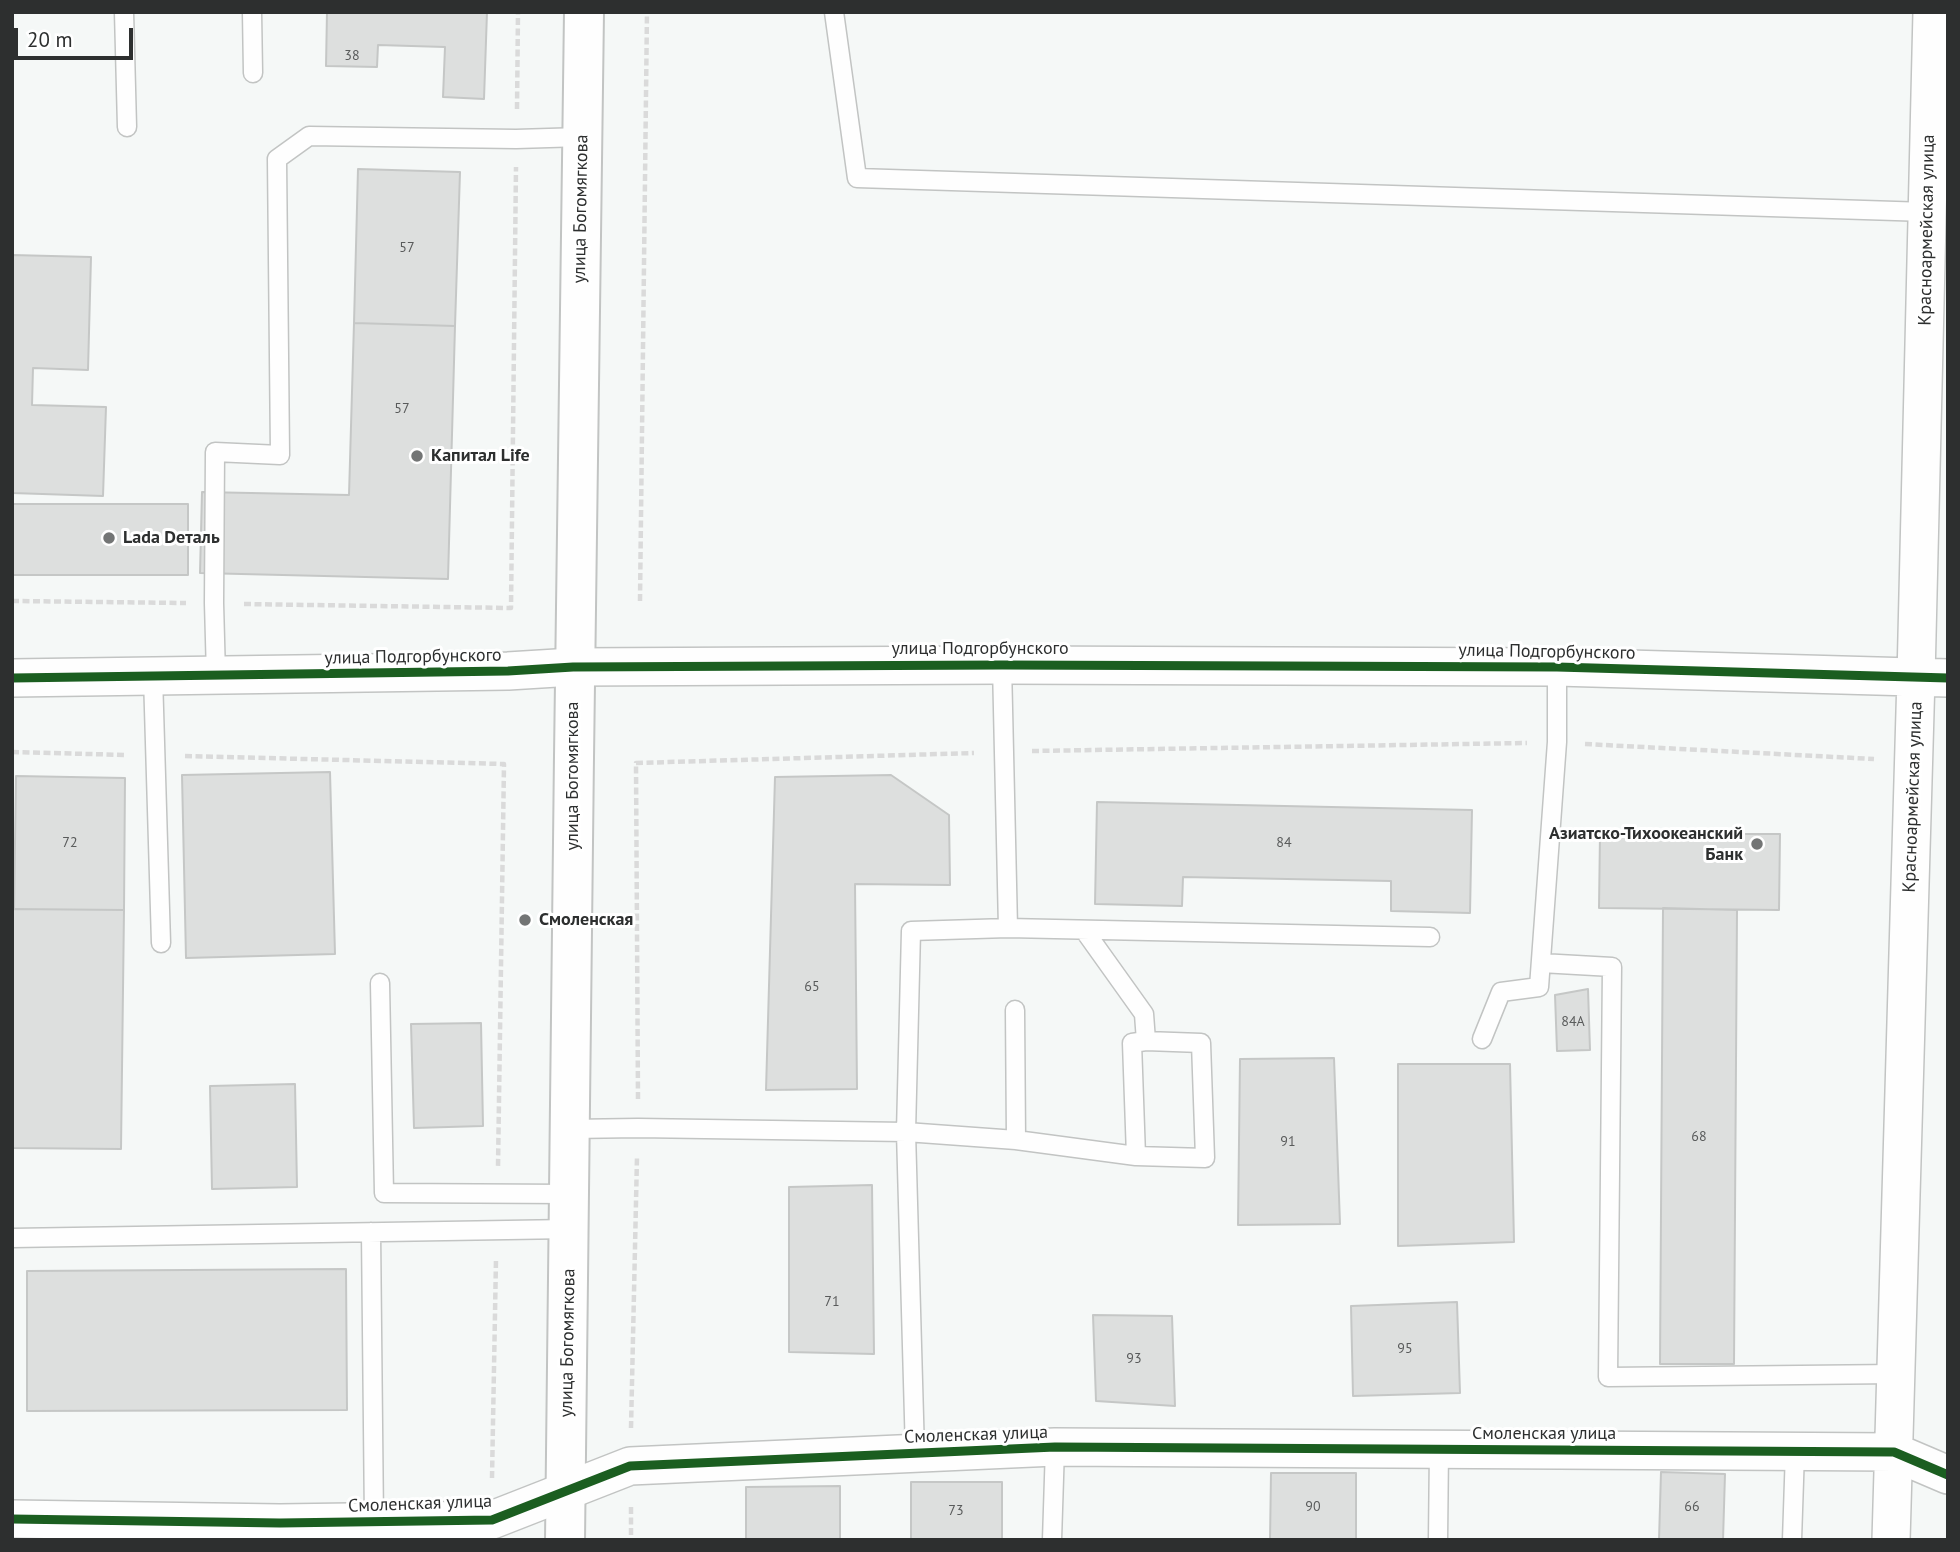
<!DOCTYPE html>
<meta charset="utf-8">
<style>
body{margin:0}
#map{position:relative;width:1960px;height:1552px;overflow:hidden;background:#f5f8f7;font-family:"PT Sans",sans-serif}
canvas{display:block}
.frame{position:absolute;inset:0;border:14px solid #2d2f2f;pointer-events:none}
.scale{position:absolute;left:14px;top:28px;width:119px;height:32px;box-sizing:border-box;border:4px solid #2d2f2f;border-top:0;padding-left:9px;font-size:21px;line-height:24px;white-space:nowrap;color:#2d2f2f;-webkit-text-stroke:5px #fff;paint-order:stroke}
</style>
<div id="map">
<canvas width="1960" height="1552"></canvas>
<div class="frame"></div>
<div class="scale">20 m</div>
</div>
<script>
const ctx = document.querySelector('canvas').getContext('2d');
ctx.lineJoin = 'round';
function fill(path, color) { ctx.fillStyle = color; ctx.fill(path, 'evenodd'); }
function strokePath(path, color, width, dash) { ctx.strokeStyle = color; ctx.lineWidth = width; ctx.lineCap = dash ? 'butt' : 'round'; ctx.setLineDash(dash || []); ctx.stroke(path); }
function drawText(font, color, halo, rows, align = 'center') {
  ctx.font = font + ' "PT Sans",sans-serif'; ctx.lineWidth = 6; ctx.setLineDash([]); ctx.textBaseline = 'middle'; ctx.strokeStyle = halo; ctx.fillStyle = color; for (const [text, x, y, turn = 0] of rows) {
    ctx.save(); ctx.translate(x, y); ctx.rotate((+turn || 0) * Math.PI / 180); ctx.textAlign = isNaN(turn) ? turn : align; if (halo) ctx.strokeText(text, 0, 0); ctx.fillText(text, 0, 0); ctx.restore();
  }
}
const building = new Path2D(`
 M327,12h160l-3,87 -41,-2 2,-50 -67,-2 -1,22 -51,-1z
 M358,169l102,3 -5,154 -101,-3z
 M12,255l79,2 -3,113 -55,-2 -1,37 74,2 -3,89 -91,-3z
 M354,323l101,3 -7,253 -248,-6 2,-81 147,3z
 M12,504h176v71h-176z
 M330,772l5,182 -149,4 -4,-183z
 M891,775l58,40 1,70 -95,-1 2,205 -91,1 9,-313z
 M16,776l109,2 -1,132 -110,-1z
 M1097,802l375,8 -2,103 -79,-2v-30l-208,-4 -1,29 -87,-2z
 M1600,834h180l-1,76 -180,-2z
 M1663,908l74,2 -3,454h-74z
 M12,909l112,1 -3,239 -109,-1z
 M1588,989l2,61 -33,1 -2,-56z
 M481,1023l2,103 -69,2 -3,-104z
 M1334,1058l6,166 -102,1 2,-166z
 M1398,1064h112l4,178 -116,4z
 M295,1084l2,103 -85,2 -2,-103z
 M872,1185l2,169 -85,-2v-165z
 M346,1269l1,141 -320,1v-140z
 M1457,1302l3,91 -107,3 -2,-90z
 M1093,1315l79,1 3,90 -79,-5z
 M1661,1472l64,2 -2,66h-64z
 M1271,1473h85v67h-86z
 M911,1482h91v58h-91z
 M840,1486v54h-94v-53z`);
fill(building, '#dddfde');
strokePath(building, '#c5c7c6', 2);
const lane = new Path2D(`
 M124,12l3,115
 M252,12l1,61
 M834,12l23,166 1070,34
 M1002,665l6,263
 M153,676l8,267
 M216,676l-2,-73 1,-151 65,3 -3,-296 32,-23 207,3 66,-2
 M1084,930l60,84 2,27 55,2 4,115 -69,-2 -4,-113 14,-2
 M1541,963l71,4 -4,410 288,-3
 M380,983l4,210 186,1
 M1015,1010l1,130
 M1482,1039l19,-47 38,-5 18,-245v-75
 M571,1129l67,-1 268,4 110,8 120,16
 M371,1232l3,290
 M12,1238l557,-9
 M915,1453l-9,-321 5,-201 97,-3 422,9
 M1052,1540l3,-93
 M1438,1540l1,-91
 M1792,1540l3,-89`);
const street = new Path2D(`
 M12,678l496,-7 65,-4 429,-2 555,2 391,11
 M12,1519l268,4 212,-3 138,-54 425,-19 839,5 54,23
 M1891,1540l25,-863 16,-665`);
const secondary = new Path2D(`
 M565,1540c5,-509 12,-1019 19,-1528`);
strokePath(lane, '#c2c4c3', 21);
strokePath(street, '#c2c4c3', 40);
strokePath(secondary, '#c2c4c3', 42);
strokePath(new Path2D(`
 M517,109l1,-97
 M12,601l174,2
 M640,601l7,-589
 M244,604l267,4 5,-441
 M1585,744l289,15
 M1032,751l495,-8
 M12,752l115,3
 M185,756l319,8 -6,403
 M638,1099l-2,-336 338,-10
 M631,1428l6,-271
 M492,1478l4,-219
 M631,1507v33`), '#dadada', 4.5, [7, 3.5]);
strokePath(lane, '#fefefe', 18);
strokePath(street, '#fefefe', 37);
strokePath(secondary, '#fefefe', 38);
strokePath(new Path2D(`
 M12,678l496,-7 65,-4 429,-2 555,2 391,11
 M12,1519l268,4 212,-3 138,-54 425,-19 839,5 54,23`), '#1b5e20', 9);
for (const [x, y, r, color] of [
 [417,456,7,"#737575"],
 [109,538,7,"#737575"],
 [1757,844,7,"#737575"],
 [525,920,7,"#737575"]
]) { const dot = new Path2D(); dot.arc(x, y, r, 0, 2 * Math.PI); ctx.fillStyle = color; ctx.fill(dot); strokePath(dot, '#fff', 2.5); }
drawText('14px', '#595b5b', null, [
 ["38",352,56],
 ["57",407,248],
 ["57",402,409],
 ["72",70,843],
 ["84",1284,843],
 ["65",812,987],
 ["84А",1573,1022],
 ["68",1699,1137],
 ["91",1288,1142],
 ["71",832,1302],
 ["95",1405,1349],
 ["93",1134,1359],
 ["90",1313,1507],
 ["66",1692,1507],
 ["73",956,1511]
]);
drawText('18px', '#2d2f2f', '#fff', [
 ["улица Богомягкова",581,209,-89],
 ["Красноармейская улица",1927,230,-89],
 ["улица Подгорбунского",980,649],
 ["улица Подгорбунского",1547,652,1],
 ["улица Подгорбунского",413,657,-1],
 ["улица Богомягкова",573,776,-90],
 ["Красноармейская улица",1913,797,-88],
 ["улица Богомягкова",568,1343,-89],
 ["Смоленская улица",1544,1434],
 ["Смоленская улица",976,1435,-2],
 ["Смоленская улица",420,1504,-2]
]);
drawText('bold 18px', '#2d2f2f', '#fff', [
 ["Капитал Life",431,456],
 ["Lada Dеталь",123,538],
 ["Азиатско-Тихоокеанский",1743,834,"right"],
 ["Банк",1743,855,"right"],
 ["Смоленская",539,920]
], 'left');
</script>
